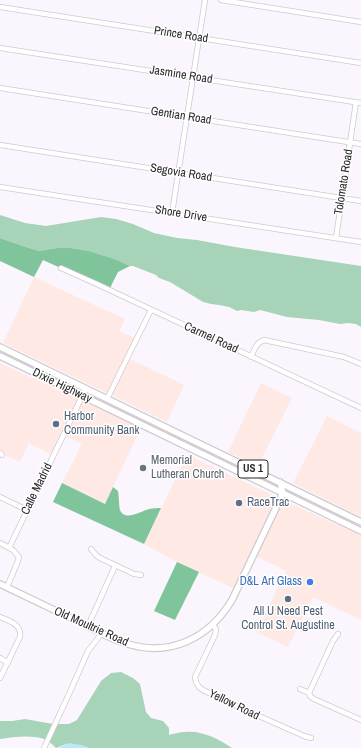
<!DOCTYPE html>
<style>
body{margin:0}
canvas{display:block;background:#fbf6fd}
</style>
<canvas width="361" height="748"></canvas>
<script>
const ctx = document.querySelector('canvas').getContext('2d');
ctx.lineJoin = 'round';
function fill(path, color) { ctx.fillStyle = color; ctx.fill(path, 'evenodd'); }
function strokePath(path, color, width, dash) { ctx.strokeStyle = color; ctx.lineWidth = width; ctx.lineCap = dash ? 'butt' : 'round'; ctx.setLineDash(dash || []); ctx.stroke(path); }
function drawText(font, color, halo, rows, align = 'center') {
  ctx.font = font + ' "Archivo Narrow",sans-serif'; ctx.lineWidth = 3; ctx.setLineDash([]); ctx.textBaseline = 'middle'; ctx.strokeStyle = halo; ctx.fillStyle = color; for (const [text, x, y, turn = 0] of rows) {
    ctx.save(); ctx.translate(x, y); ctx.rotate((+turn || 0) * Math.PI / 180); ctx.textAlign = isNaN(turn) ? turn : align; if (halo) ctx.strokeText(text, 0, 0); ctx.fillText(text, 0, 0); ctx.restore();
  }
}
fill(new Path2D(`
 M34,277l91,42 -6,12 18,8 -9,19 56,27 -17,37 -164,-79z
 M0,363l141,65 -36,76 -43,-21 20,-39 -19,-9 -11,20 -23,-12 -9,19 -20,-9z
 M261,383l31,15 -34,68 -30,-14z
 M327,416l34,17v84l-68,-34z
 M187,455l92,43 -44,91 -58,-27 -33,-18z
 M282,500l79,35v85l-48,-23 -25,50 -32,-15 30,-61 -30,-15z`), '#fee9e4');
fill(new Path2D(`
 M0,215l25,8 21,3 55,-9 15,2 17,5 21,9 23,5 20,2 38,7 126,19v61l-5,-3 -8,-1 -8,1 -21,-4 -32,-3 -27,-7 -6,2 -13,-2 -4,1 -8,-4 -10,-2 -8,-1 -8,-2 -33,-20 -11,-4 -3,-3 -23,-9h-3l-15,-7 -26,-8 -18,-3h-14l-18,3 -16,-5 -23,-8z
 M121,672l12,6 7,6 6,28 5,6 12,3 6,7v7c5,-1 10,-3 16,-3 16,-2 34,7 47,16h-143l-9,-3 -14,-1 -10,4c-3,-3 -6,-6 -10,-8 -12,-6 -33,-3 -46,-1v-18h12l13,-2 28,5h16l8,-4 24,-39 10,-8z`), '#a7d4b8');
fill(new Path2D(`
 M0,238l23,8 16,5 18,-3h14l18,3 26,8 15,7 -12,6 -9,18 -66,-30 -9,17 -34,-16z
 M62,483l43,21 8,-17 5,4c1,5 1,16 2,19 5,12 21,1 29,-1 4,-1 8,-1 12,-1l-17,36 -91,-42z
 M177,562l22,10 -24,48 -21,-9z`), '#80c49c');
fill(new Path2D(`
 M69,743l11,2 9,3h-31z`), '#bee6ff');
const minor = new Path2D(`
 M221,0l140,22
 M0,7l361,56
 M0,48l361,55
 M0,88l361,56
 M0,145l361,56
 M0,187l361,55
 M172,213l33,-213
 M336,238l20,-136
 M61,268l38,17 262,123
 M251,357c3,-7 6,-15 13,-17l80,17 17,7
 M107,399l44,-89
 M0,453l2,2
 M0,497l27,13
 M0,543l13,7 6,7 -1,4 -11,26
 M9,548l77,-160
 M91,549l5,6 4,3 34,16 7,1
 M0,617c9,4 22,7 20,20l-20,41
 M213,625l3,4 -1,6 -20,42 1,5 3,5 4,3 29,14 72,32 7,2
 M88,626l27,-60
 M0,658l8,5
 M300,689l9,4 1,3 4,3 47,21
 M309,693l24,-52 5,-7
 M44,748l25,-54 19,-43 14,-18`);
const major = new Path2D(`
 M0,347l361,175
 M0,356l361,175
 M0,584c25,12 50,24 75,36 17,8 34,19 53,24 43,13 81,-6 104,-44l51,-107 -3,-11`);
strokePath(minor, '#cfc9d0', 6);
strokePath(major, '#cfc9d0', 8);
strokePath(minor, '#fff', 4.5);
strokePath(major, '#fff', 5.5);
for (const [x, y, r, color] of [
 [56,424,4,"#5c6f8a"],
 [143,468,4,"#6b7280"],
 [239,503,4,"#5c6f8a"],
 [310,582,4,"#3f7fe0"],
 [288,599,4,"#5c6f8a"]
]) { const dot = new Path2D(); dot.arc(x, y, r, 0, 2 * Math.PI); ctx.fillStyle = color; ctx.fill(dot); strokePath(dot, '#fff', 1.5); }
for (const [x, y, w] of [
 [253,469,30]
]) { const box = new Path2D(); box.roundRect(x - w / 2, y - 9, w, 18, 3); ctx.fillStyle = '#fff'; ctx.fill(box); strokePath(box, '#2a282b', 1); }
drawText('bold 11px', '#2a282b', null, [
 ["US 1",253,469]
]);
drawText('12px', '#2a282b', '#fff', [
 ["Prince Road",181,35,9],
 ["Jasmine Road",181,75,9],
 ["Gentian Road",181,116,9],
 ["Segovia Road",181,173,9],
 ["Tolomato Road",344,182,-81],
 ["Shore Drive",181,214,9],
 ["Carmel Road",211,338,25],
 ["Dixie Highway",62,386,26],
 ["Calle Madrid",37,489,-64],
 ["Old Moultrie Road",91,627,24],
 ["Yellow Road",234,705,26]
]);
drawText('12px', '#4e5e75', '#fff', [
 ["Harbor",64,417],
 ["Community Bank",64,431],
 ["RaceTrac",247,503],
 ["All U Need Pest",288,612,"center"],
 ["Control St. Augustine",288,626,"center"]
], 'left');
drawText('12px', '#5b616d', '#fff', [
 ["Memorial",151,461],
 ["Lutheran Church",151,475]
], 'left');
drawText('12px', '#366cbe', '#fff', [
 ["D&L Art Glass",302,582]
], 'right');
</script>
